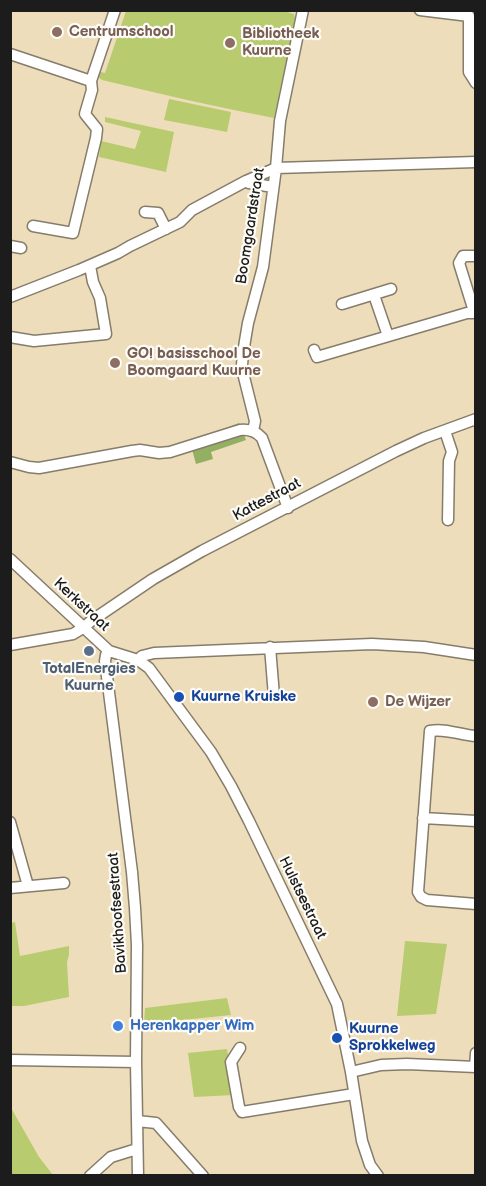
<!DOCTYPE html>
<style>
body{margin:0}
#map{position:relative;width:486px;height:1186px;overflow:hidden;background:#eeddba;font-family:"Balsamiq Sans",sans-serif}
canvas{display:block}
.frame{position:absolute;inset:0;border:12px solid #1c1c1c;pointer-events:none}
</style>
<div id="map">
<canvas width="486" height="1186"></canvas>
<div class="frame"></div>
</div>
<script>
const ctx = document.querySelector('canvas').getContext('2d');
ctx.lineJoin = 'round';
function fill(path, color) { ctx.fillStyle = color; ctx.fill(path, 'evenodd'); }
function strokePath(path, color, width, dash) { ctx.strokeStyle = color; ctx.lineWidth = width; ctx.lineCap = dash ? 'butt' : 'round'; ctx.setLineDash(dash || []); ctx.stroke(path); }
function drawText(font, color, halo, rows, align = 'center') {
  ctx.font = font + ' "Balsamiq Sans",sans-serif'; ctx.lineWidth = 4.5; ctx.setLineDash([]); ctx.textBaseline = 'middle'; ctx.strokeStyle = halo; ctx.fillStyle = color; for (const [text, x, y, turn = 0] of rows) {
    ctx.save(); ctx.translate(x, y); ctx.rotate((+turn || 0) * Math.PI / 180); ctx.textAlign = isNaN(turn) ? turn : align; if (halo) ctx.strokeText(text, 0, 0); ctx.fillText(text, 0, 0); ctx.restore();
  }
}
fill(new Path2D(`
 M280,10l14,4 1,5 -21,99c-57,-11 -114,-24 -172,-38l-5,-4 -1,-5 9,2 21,-62z
 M169,99l62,13 -4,20 -63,-12z
 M105,117l69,15 -8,40 -67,-15 2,-16 34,8 6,-18 -36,-9z
 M15,922l5,34 49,-10v9l-2,7 2,35 -45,9h-13v-83z
 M405,941l42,3 -11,70 -39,2z
 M227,998l4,17 -87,9 1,-16z
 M227,1049l7,46 -40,2 -6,-44z
 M10,1106l29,51 14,18h-42z`), '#b8cb6f');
fill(new Path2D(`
 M239,423l7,17 -35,12 2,7 -17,5 -6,-22z`), '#92af62');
const minor = new Path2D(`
 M420,10l49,6
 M469,16v56l7,11
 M10,54l81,27
 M246,181l3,2 24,4
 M145,212l13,1 8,16
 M33,226l40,7 23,-95 1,-9 -12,-15 7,-24 -1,-9 24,-71
 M10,246l11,2
 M374,295l14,41
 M10,297l69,-27 39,-17 12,-7 50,-24 12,-12 54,-29 30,-13 200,-6
 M342,304l49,-15
 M473,313v-5l-14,-45 4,-7h13
 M10,337l24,4 72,-7 -6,-36 -7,-16 -3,-16
 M314,350l3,7 150,-44h6
 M253,431l2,-10 -11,-44 -2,-12 1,-12 5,-30 15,-56 13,-99 4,-47 23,-111
 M445,431l7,21 -3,9 -1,59
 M10,462l19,5 10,1 93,-17 8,-1 19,3 11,-1 70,-22c9,-1 16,1 22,8l26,70
 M10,559l99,92 29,9 11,8 62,84 20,34 18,35 88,183 14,68 11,69 8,24 8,11
 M10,645l63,-11 10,-6 8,-7 62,-42 49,-28 194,-100 28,-13 52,-19
 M270,647l4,49
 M109,651l-3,4 -1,6 27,211 3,36 2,37 -1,117 2,114
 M138,660l4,-4 12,-3 218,-9 52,3 52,8
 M476,736c-16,-1 -30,-8 -46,-5l-12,161 3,5 6,3 49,4
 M423,818l53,3
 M10,822l18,64
 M10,888l54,-5
 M240,1048l-9,14 8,45 3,5 112,-18
 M10,1060l126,2
 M475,1067l1,-14
 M351,1072l30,-7 26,-1 69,3
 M137,1121l19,2 47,53
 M90,1176l21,-19 26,-8`);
strokePath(minor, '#857c6b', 13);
strokePath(minor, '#fff', 10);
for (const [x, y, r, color] of [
 [57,32,6,"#8d6e63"],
 [230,43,6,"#8d6e63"],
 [115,363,6,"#8d6e63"],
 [89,651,6,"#5c6f8a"],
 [179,697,6,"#1a4fb4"],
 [373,702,6,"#8d6e63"],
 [118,1026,6,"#3f7fe0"],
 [337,1038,6,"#1a4fb4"]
]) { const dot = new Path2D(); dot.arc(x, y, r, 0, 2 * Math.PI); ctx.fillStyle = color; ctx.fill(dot); strokePath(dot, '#fdfcf7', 2); }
drawText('bold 15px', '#785e54', '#fdfcf7', [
 ["Centrumschool",69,32],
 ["Bibliotheek",242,34],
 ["Kuurne",242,51],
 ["GO! basisschool De",127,354],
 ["Boomgaard Kuurne",127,371],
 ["De Wijzer",385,702]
], 'left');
drawText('15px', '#1c1c1c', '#fdfcf7', [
 ["Boomgaardstraat",251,226,-81],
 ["Kattestraat",267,500,-28],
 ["Kerkstraat",81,605,43],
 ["Hulstsestraat",302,898,64],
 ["Bavikhoofsestraat",118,913,-94]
]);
drawText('bold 15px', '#4e5e75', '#fdfcf7', [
 ["TotalEnergies",89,669],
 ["Kuurne",89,686]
]);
drawText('bold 15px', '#164399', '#fdfcf7', [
 ["Kuurne Kruiske",191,697],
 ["Kuurne",349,1029],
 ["Sprokkelweg",349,1046]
], 'left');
drawText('bold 15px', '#366cbe', '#fdfcf7', [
 ["Herenkapper Wim",130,1026]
], 'left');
</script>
